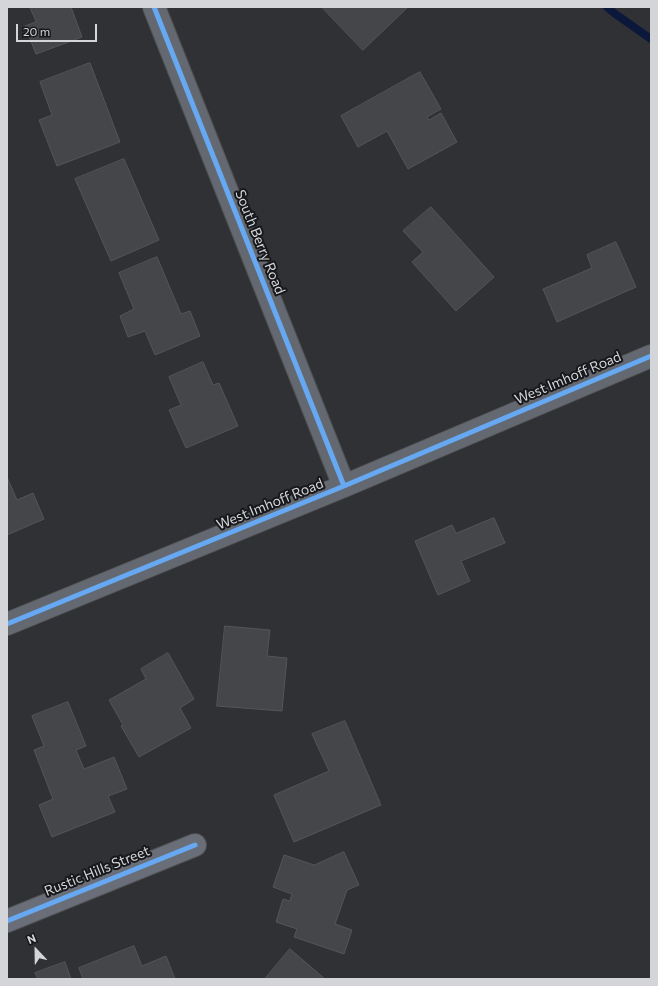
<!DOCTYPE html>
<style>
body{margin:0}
#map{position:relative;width:658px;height:986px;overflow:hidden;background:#303134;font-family:Commissioner,sans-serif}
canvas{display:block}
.frame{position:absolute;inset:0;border:8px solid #d3d5d8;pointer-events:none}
.north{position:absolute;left:16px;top:930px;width:40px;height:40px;-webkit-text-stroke:3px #17181b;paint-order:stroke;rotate:338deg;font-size:11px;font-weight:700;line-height:16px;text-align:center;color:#d3d5d8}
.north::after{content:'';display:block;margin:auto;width:14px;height:18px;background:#d3d5d8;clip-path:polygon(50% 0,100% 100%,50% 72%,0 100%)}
.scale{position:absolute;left:16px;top:24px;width:81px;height:18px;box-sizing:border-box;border:2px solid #d3d5d8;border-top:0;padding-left:5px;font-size:12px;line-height:14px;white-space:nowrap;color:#d3d5d8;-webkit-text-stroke:3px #17181b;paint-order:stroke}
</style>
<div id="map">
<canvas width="658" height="986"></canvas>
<div class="frame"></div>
<div class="north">N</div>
<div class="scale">20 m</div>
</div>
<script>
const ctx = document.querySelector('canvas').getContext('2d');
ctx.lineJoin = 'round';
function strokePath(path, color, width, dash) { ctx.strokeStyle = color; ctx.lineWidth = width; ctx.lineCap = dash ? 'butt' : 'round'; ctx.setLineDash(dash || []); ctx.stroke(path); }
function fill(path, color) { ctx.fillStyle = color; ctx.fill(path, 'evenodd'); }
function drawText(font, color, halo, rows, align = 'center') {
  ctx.font = font + ' Commissioner,sans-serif'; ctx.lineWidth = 4; ctx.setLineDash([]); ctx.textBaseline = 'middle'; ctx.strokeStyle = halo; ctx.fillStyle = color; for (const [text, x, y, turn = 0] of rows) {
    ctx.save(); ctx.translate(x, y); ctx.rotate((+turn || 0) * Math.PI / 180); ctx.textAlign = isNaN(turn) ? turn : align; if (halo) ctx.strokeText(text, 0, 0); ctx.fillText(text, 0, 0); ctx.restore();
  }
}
strokePath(new Path2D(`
 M607,7l7,6 37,26`), '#0c183b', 8);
const building = new Path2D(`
 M30,7h41l11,30 -46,17 -11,-28 11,-4z
 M322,7h86l-45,43z
 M90,63l30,79 -63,24 -18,-46 13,-5 -12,-33z
 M420,72l21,37 -14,8 2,3 12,-7 16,29 -49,27 -21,-38 -29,16 -17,-31z
 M124,159l35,81 -48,21 -36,-82z
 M431,207l63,70 -38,34 -44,-49 11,-10 -20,-21z
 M616,242l20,45 -79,35 -14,-33 49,-21 -5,-13z
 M157,257l24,57 9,-3 10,25 -45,19 -10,-24 -17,6 -8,-21 14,-7 -15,-36z
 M203,362l10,23 6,-2 19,43 -52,22 -17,-38 12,-5 -12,-28z
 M7,477l10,23 16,-7 11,26 -37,16z
 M494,518l11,25 -44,18 9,20 -32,14 -23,-54 37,-16 4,8z
 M225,626l45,4 -3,26 20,2 -5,53 -65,-5z
 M168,653l26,46 -14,9 11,20 -52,29 -18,-31 2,-1 -14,-25 37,-21 -5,-10z
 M68,702l18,44 -10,4 8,19 30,-12 13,32 -19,7 7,16 -63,25 -13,-32 14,-6 -19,-49 10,-4 -12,-30z
 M345,721l36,84 -87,37 -20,-47 55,-24 -17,-37z
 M344,852l15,33 -12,5 -12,34 17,6 -8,24 -50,-17 3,-8 -21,-7 7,-23 7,2 2,-7 -19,-7 11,-32 30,10z
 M134,946l8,20 24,-10 9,23h-92l-4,-11z
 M290,949l35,30h-60z
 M65,962l6,17h-33l-3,-6z`);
fill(building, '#454649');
strokePath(building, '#545558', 1);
const street = new Path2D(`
 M7,921l188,-76`);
const secondary = new Path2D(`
 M154,7l190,479
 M7,624l337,-138 307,-130`);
strokePath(street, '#4e4f51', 24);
strokePath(secondary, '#4e4f51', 24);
strokePath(street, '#6a6e79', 22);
strokePath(secondary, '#636871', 22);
strokePath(new Path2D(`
 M154,7l190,479
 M7,624l337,-138 307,-130
 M7,921l188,-76`), '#66a8f1', 5);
drawText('14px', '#d3d5d8', '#17181b', [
 ["South Berry Road",260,242,68],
 ["West Imhoff Road",568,378,-23],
 ["West Imhoff Road",270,504,-22],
 ["Rustic Hills Street",97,871,-22]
]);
</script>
